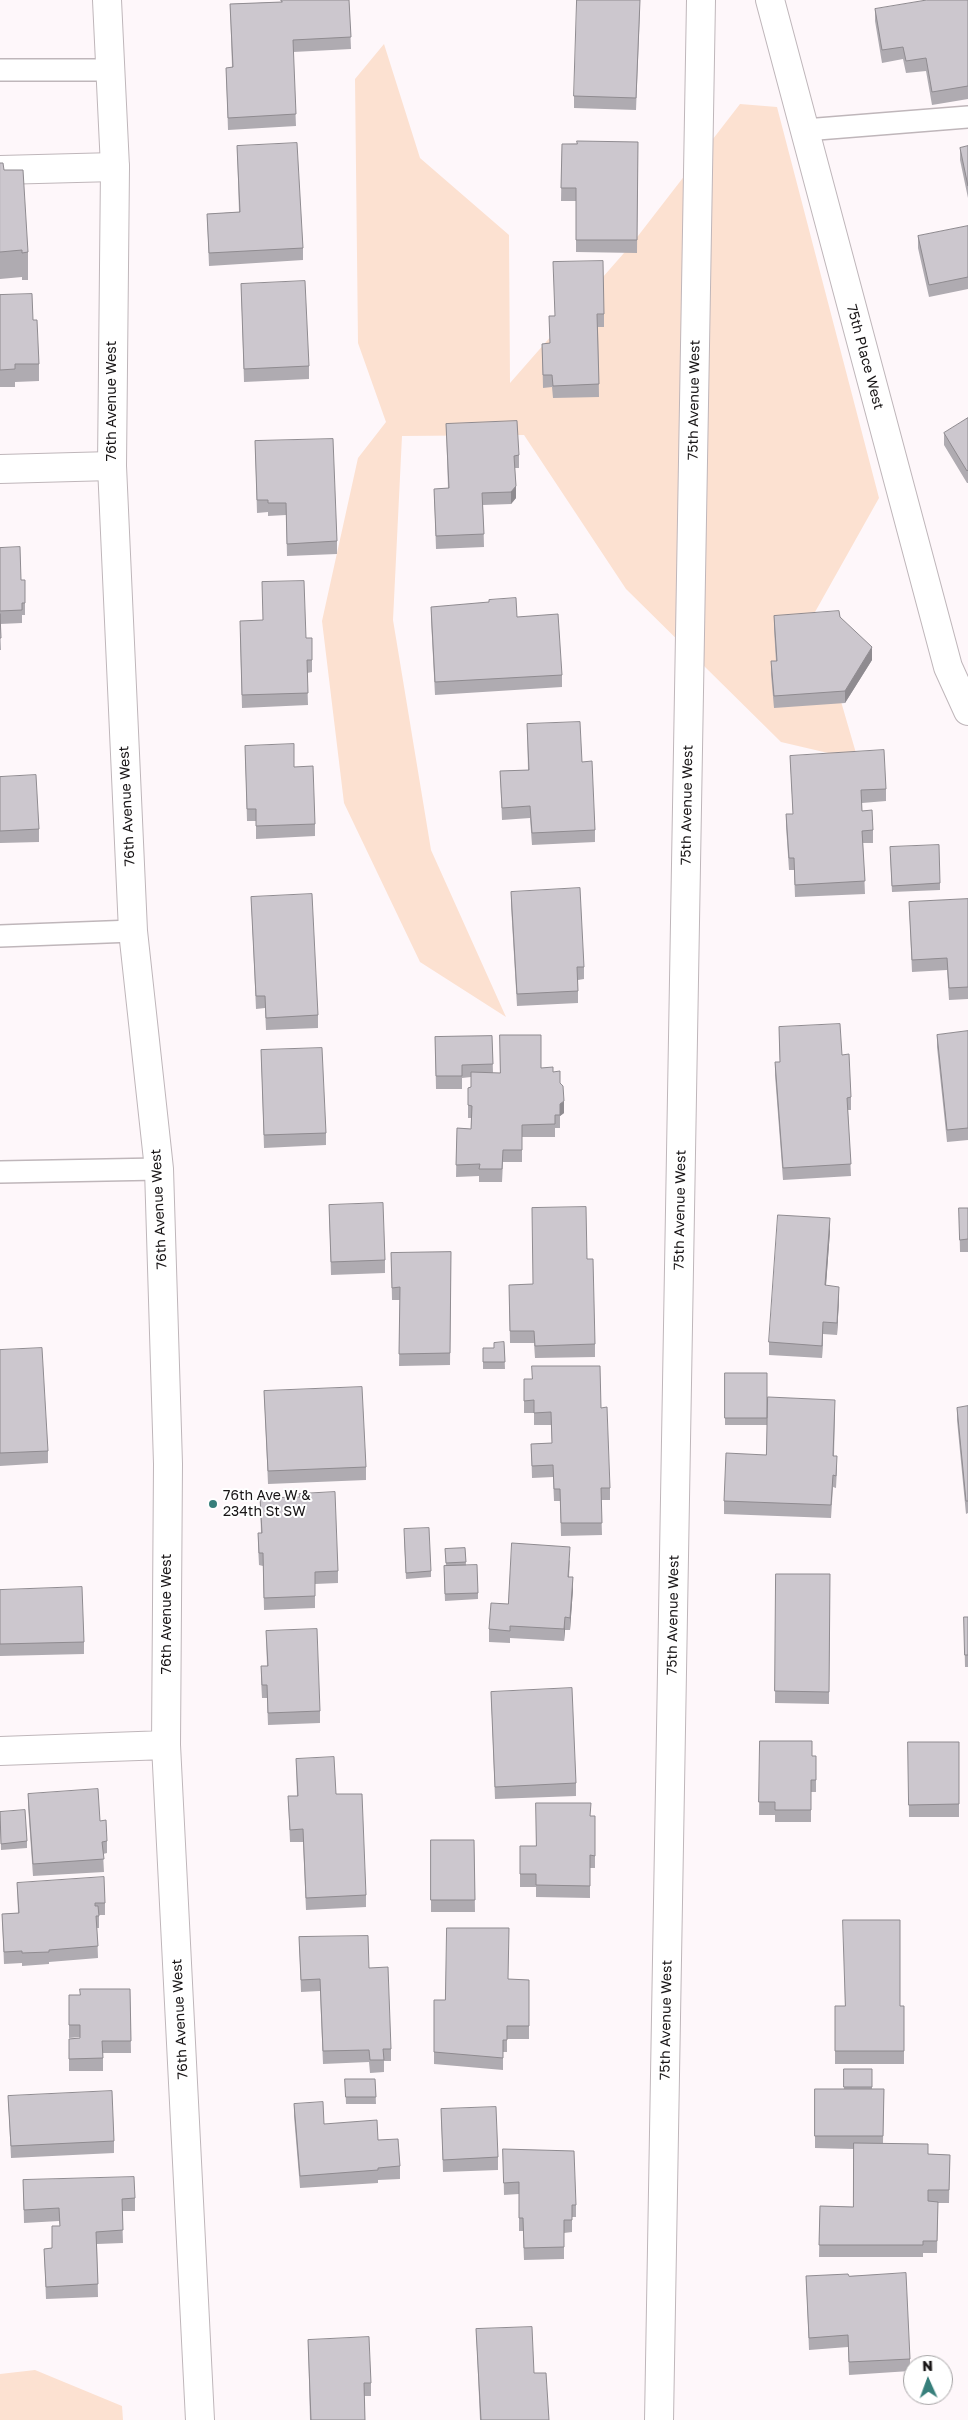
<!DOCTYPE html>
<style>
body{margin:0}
#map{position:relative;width:968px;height:2420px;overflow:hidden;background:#fef7fa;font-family:"Golos Text",sans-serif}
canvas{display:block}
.north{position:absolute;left:903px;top:2355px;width:50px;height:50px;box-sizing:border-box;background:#fff;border:1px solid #a3a1a2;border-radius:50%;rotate:358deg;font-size:14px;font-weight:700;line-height:20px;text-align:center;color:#181516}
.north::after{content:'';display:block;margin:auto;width:18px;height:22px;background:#377f7b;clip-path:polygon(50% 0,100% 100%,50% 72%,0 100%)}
</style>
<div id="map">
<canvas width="968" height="2420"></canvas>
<div class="north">N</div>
</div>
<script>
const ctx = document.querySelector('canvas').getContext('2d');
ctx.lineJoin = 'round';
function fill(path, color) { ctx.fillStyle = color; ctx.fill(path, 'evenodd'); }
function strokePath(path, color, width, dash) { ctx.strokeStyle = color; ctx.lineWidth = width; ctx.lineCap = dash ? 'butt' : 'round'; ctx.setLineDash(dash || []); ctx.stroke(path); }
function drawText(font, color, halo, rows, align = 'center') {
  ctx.font = font + ' "Golos Text",sans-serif'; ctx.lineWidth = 4; ctx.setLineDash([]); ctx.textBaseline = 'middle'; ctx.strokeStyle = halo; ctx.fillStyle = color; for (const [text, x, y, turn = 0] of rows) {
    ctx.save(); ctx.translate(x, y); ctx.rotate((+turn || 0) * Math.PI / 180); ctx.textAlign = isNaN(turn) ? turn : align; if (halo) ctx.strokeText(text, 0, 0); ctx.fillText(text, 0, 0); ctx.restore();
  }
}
fill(new Path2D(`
 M384,44l36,114 89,77 1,148 121,-138 109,-141 37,3 102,391 -64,114 43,148 -77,-18 -155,-153 -102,-154 -122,1 -9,184 38,230 75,167 -86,-55 -76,-159 -22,-182 36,-163 28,-36 -28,-79 -3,-264z
 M35,2370l87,36 1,14h-123v-46z`), '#fce1d1');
const lane = new Path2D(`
 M0,70h110
 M805,130l163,-13
 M0,936l133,-5
 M0,1172l159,-3`);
const street = new Path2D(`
 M770,0l178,667 20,44
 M0,170l115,-3
 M0,469l112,-3
 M659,2420l42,-2420`);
const secondary = new Path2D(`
 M107,0l8,167 -3,299 21,465 26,238 9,295 -2,281 34,675
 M0,1751l166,-6`);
strokePath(lane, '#bfb6ba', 24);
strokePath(street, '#bfb6ba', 30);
strokePath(secondary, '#bfb6ba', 30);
strokePath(lane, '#fff', 21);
strokePath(street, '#fff', 28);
strokePath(secondary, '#fff', 28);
fill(new Path2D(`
 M281,0h68l2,49 -58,3 3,74 -68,4 -2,-62 6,-1 -2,-63 51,-2z
 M968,0v99l-36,6 -6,-34 -20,2 -3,-14 -21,4 -7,-42v-12z
 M640,10l-4,100 -62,-2v-12z
 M638,142l-1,111 -61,-1v-51h-15l1,-57z
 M237,146l66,102v12l-94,6 -2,-52 32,-2z
 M968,146v52l-8,-38v-12z
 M0,163l4,7 24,82v28h-6v-3l-22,2z
 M968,226v63l-39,8 -11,-49v-12z
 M241,284l68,82v13l-65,3z
 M0,295l33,25 6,44v17l-24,1v5h-15z
 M604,314v13h-6l1,70 -46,1 -1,-11 -9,1 -1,-44 8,-1 -1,-27z
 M968,418v65h-1l-23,-38v-12z
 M446,424l73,31v13h-4l1,30 -5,6 -28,1 1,42 -48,2 -2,-60 14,-1z
 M255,441l82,100v13l-50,2 -1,-41 -18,1v-4l-11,1z
 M0,548l21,32 4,23v12h-3v8l-22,1 1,26h-1z
 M431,607l86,10 45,58v12l-127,8 -4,-76z
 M774,616l66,1 32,43 -27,43 -71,5 -3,-34v-13h5l-2,-32z
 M240,633l66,5 6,22v12l-5,1 1,32 -66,3z
 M527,724l55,38 13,68v12l-63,3 -2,-27 -28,2 -2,-49 28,-1z
 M245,746l49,21 21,57v12l-59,3v-18h-9z
 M790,756l96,33v12l-24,2v8l11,19v13h-10l2,51 -70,3 -1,-27h-5l-3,-44v-12h7z
 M0,777l39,52v13l-39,1z
 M890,853l50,30v7l-48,2z
 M511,892l73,75v12l-6,1v23l-61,3 -6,-101z
 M251,897l67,118v13l-52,2 -1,-22 -9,1z
 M968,899v100l-19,1 -2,-30 -35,2 -3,-70z
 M779,1027l72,70v13h-3l3,66 -68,4 -8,-105v-13h5z
 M968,1031v109l-21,2 -10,-95v-12z
 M492,1036l1,37h7l41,-5 12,4 7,11 4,30 -4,3v12h-5v9h-33v25h-19l-1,20h-23v-6l-23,1 1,-49 14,1v-11h-3v-30l3,-1v-10l-9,1v11h-26l-1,-52z
 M261,1050l65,83v12l-62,3z
 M329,1205l56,55v13l-54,2z
 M959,1208h9v44h-8z
 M830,1231l-4,55 13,13 -2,36 -14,-1 -1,24 -53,-3v-13z
 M451,1252l-1,113 -51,1 1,-66h-8l-1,-47z
 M587,1259l8,85v13l-60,1 -1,-15h-24l-1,-58 24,-1z
 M504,1342l1,27h-22v-21h11z
 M0,1350l48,101v12l-48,3z
 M532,1366l69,42 9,80v12h-9l1,35 -41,1 -1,-35h-6l-1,-24 -21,1 -1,-34 21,-1 -1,-18h-17v-12h-10v-34h8z
 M725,1373h42v52h-42z
 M264,1391l102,76v13l-98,4z
 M968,1406v107l-2,1 -9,-94v-12z
 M835,1412l-1,44 3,13 -1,19 -3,-1 -2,31 -107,-4v-13l42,-46z
 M260,1498l78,73v12l-23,1v24l-51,2 -1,-44 -4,-1 -1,-20v-12h3z
 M404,1536l27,35v6l-25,2z
 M465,1548l1,17 12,28v6l-33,2 -1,-28 2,-7 -1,-17z
 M570,1560l-1,17 4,12 -3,41h-5l-1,11 -54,-3v5l-21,-1v-13l19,-25z
 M776,1574h54l-1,130 -54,-1z
 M0,1590l84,52v12l-84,2z
 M964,1617h4v50h-3z
 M266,1631l54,80v12l-52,2 -1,-27h-5l-1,-19v-13h6z
 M491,1692l85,91v13l-81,3z
 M760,1741l52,15h4v36h-5v30h-36v-7h-16z
 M908,1742h51v75h-50z
 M296,1759l40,35 30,101v12l-60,3 -3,-68h-13l-2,-46h9z
 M28,1794l72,27 7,20v12l-4,1 1,18 -71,4 -5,-70z
 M0,1812l27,29v7l-26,2z
 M591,1816l4,12v40h-5v30l-54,-1v-10h-16v-41h16z
 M431,1840h43l1,72h-44z
 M17,1883l88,20v12h-6v13h-2l1,30 -49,4v2l-27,2v-3l-18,1 -2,-50 16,-1z
 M299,1937l70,31 22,81v12h-7v11l-14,1 -1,-11 -46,2 -3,-73 -19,1z
 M508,1979l21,1v59h-22v13h-4v18l-69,-6v-12l11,-52z
 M130,1989l1,64h-28v18h-34v-32l11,-1v-1l-11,1v-43h11z
 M835,2006h69v58h-69z
 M844,2069h28v20h12l-1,54 45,11 22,1 -1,48h-11l-1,50h-14v4h-104l1,-51 33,1 1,-58 -39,-1v-59h29z
 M345,2079h30l1,25h-30z
 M8,2096l106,45v12l-103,5z
 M294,2104l30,20 54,16 22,26v13l-22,1v3l-78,5 -6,-72z
 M441,2109l57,48v13l-55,2z
 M503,2149l73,56v12h-4v15l-8,1v26l-40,1 -1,-29h-4v-37l-15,1z
 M23,2180l112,18v13h-13l1,32 -26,1 1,53 -52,2 -2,-50 8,-1v-22h8l-1,-5 -35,2z
 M806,2276h43l61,83v12l-61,4 -1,-28 -39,3z
 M476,2329l58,44 15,47h-69z
 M308,2340l63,43v13h-7l1,24h-55z`), '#afabb1');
fill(new Path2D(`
 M516,486v12l-5,6v-12z
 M872,647v13l-27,43v-12z
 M564,1101v12l-4,3v-12z
 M830,1218v13l-5,67v-13z
 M839,1287v12l-2,36v-12z
 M823,1322v12l-1,24v-12z
 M573,1577v12l-3,41v-12z
 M565,1617v13l-1,11v-12z`), '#8f8b90');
const building = new Path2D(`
 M281,0h68l2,37 -58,3 3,74 -68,4 -2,-50 7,-1 -3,-63 52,-2z
 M577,0h63l-4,98 -62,-2z
 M927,0h41v86l-36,6 -6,-34 -20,3 -3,-14 -21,3 -7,-41z
 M577,141l61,1 -1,98h-61v-52h-15l1,-44h15z
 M297,143l6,105 -94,5 -2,-39 33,-2 -3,-66z
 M968,146v40l-8,-38z
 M0,163h3l1,7h19l5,82 -6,1v-3l-22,2z
 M968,226v51l-39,8 -11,-49z
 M603,261l1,53h-7l2,70 -46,2 -1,-11h-9l-1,-31 8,-1 -1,-27h6l-2,-54z
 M305,281l4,85 -65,3 -3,-85z
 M32,294l1,26h4l2,44h-24v5l-15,1v-75z
 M968,418v52l-1,1 -23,-38z
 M517,421l2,34 -5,1 2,30 -5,6 -29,1 2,41 -48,2 -2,-47 15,-1 -3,-64z
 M333,439l4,102 -50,3 -1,-41h-18v-3h-11l-2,-59z
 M20,547l1,33h4v23h-3v7l-22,1v-63z
 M304,581l2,57h6v22h-5l1,33 -66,2 -2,-74 23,-1 -1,-38z
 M516,598l1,19 41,-3 4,61 -127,7 -4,-75 58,-5v-2z
 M839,611l1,6 32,30 -27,44 -71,5 -3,-35h6l-3,-45z
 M0,614l1,24h-1z
 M580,722l2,40 10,-1 3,69 -63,3 -2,-27 -28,2 -2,-37 29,-1 -2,-46z
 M294,744v23l19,-1 2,58 -59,2v-17h-9l-2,-63z
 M884,750l2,39 -25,1 1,21 10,-1 1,20 -11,1 3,50 -70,4 -1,-27h-5l-3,-44h7l-3,-58z
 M36,775l3,54 -39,2v-54z
 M939,845l1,38 -48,3 -2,-39z
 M580,888l4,79h-7l1,24 -61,3 -6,-102z
 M312,894l6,121 -52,3 -1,-22h-9l-5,-99z
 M968,899v88l-19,1 -2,-30 -35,2 -3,-58z
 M840,1024l2,31 7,-1 2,43 -4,1 4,66 -68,4 -8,-106h5l-1,-35z
 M968,1031v97l-21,2 -10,-95z
 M500,1035h41v33l12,-1v5l7,-1v12l3,3 1,15 -4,3v11h-5v9l-33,1v25h-19l-1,19h-23l1,-5 -24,1 1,-37 14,1 1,-23 -4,-1v-17l3,-1v-15l29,1z
 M492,1036l1,28 -31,1v11h-26l-1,-39z
 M322,1048l4,85 -62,2 -3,-85z
 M383,1203l2,57 -54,2 -2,-57z
 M586,1207l1,52h6l2,85 -60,2 -1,-15h-24l-1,-46 24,-1 -1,-76z
 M959,1208h9v31l-8,1z
 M778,1215l52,3 -5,67 14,2 -2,36 -14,-1 -1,24 -53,-4z
 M451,1252l-1,101 -51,1 1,-67 -8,1 -1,-35z
 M504,1342l1,20h-22v-14h11v-5z
 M42,1348l6,103 -48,2v-103z
 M532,1366h68l1,42 6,-1 3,81h-9l1,35h-41l-1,-34h-6l-1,-24 -21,1 -1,-22 21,-1 -1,-31 -17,1v-13l-10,1v-22h8z
 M725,1373h42v45h-42z
 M362,1387l4,80 -98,4 -4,-80z
 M768,1397l67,3 -2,56h4l-1,20 -3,-1 -2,30 -107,-4 2,-48 40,2z
 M968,1406v95h-2l-9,-93z
 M335,1492l3,79 -23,1v24l-51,2 -1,-45h-4l-1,-20h4l-2,-35 40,-1 -1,-3z
 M429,1528l2,43 -25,2 -2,-44z
 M512,1543l58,4 -2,30h5l-3,41 -5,-1 -1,12 -54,-3v5l-21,-2 2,-26 17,1z
 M465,1548l1,14 -20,1 -1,-14z
 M477,1565l1,28 -33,1 -1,-28z
 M776,1574h54l-1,118 -54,-1z
 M82,1587l2,55 -84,2v-54z
 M964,1617h4v38h-3z
 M317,1629l3,82 -52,2 -1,-28h-5l-1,-19h7l-2,-35z
 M572,1688l4,95 -81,4 -4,-95z
 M760,1741h52v15h4v24h-5v30h-36v-8h-16z
 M908,1742h51v62l-50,1z
 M334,1757l2,37h26l4,101 -60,3 -3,-69 -13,1 -2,-34h10l-2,-37z
 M98,1789l2,32 6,-1 1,21 -5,1 2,17 -71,5 -5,-70z
 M536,1803h55l-1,13h5v40l-5,-1v31l-54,-1v-11h-16v-28h16z
 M25,1810l2,31 -26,3 -1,-32z
 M431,1840h43l1,60h-44z
 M104,1877l1,26h-10v3h3l1,10h-3l2,30 -49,4v2l-27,1v-2l-18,1 -2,-38 17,-1 -2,-30z
 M843,1920h57v86h4v45h-69v-45h10z
 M447,1928h62l-1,51 21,1v46h-22v14h-4v18l-69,-6v-52h11z
 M368,1936l1,32 19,-1 3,82h-8l1,11h-14l-1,-10 -46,1 -3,-72 -19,1 -2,-43z
 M80,1989h50l1,52h-29l1,17 -34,1v-20l11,-1v-13h-11v-30h11z
 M844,2069h28v18h-28z
 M345,2079h30l1,18h-30z
 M815,2089h69l-1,47h-68z
 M112,2091l2,50 -103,5 -3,-50z
 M323,2102l1,22 53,-4 1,20 20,-1 2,27 -22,2v2l-78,6 -6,-72z
 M496,2107l2,50 -55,3 -2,-51z
 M854,2143l74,1v10l22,1 -1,35h-21v11l10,1 -1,39h-14v4h-104l1,-39 33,1z
 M503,2149l71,2 2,54h-4v15h-8v27l-40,1 -1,-30h-4v-36l-15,1z
 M134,2177l1,21 -13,1 1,31 -27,2 2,52 -52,3 -2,-38 8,-1v-22h8l-1,-18 -35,2 -1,-30z
 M906,2273l4,86 -61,3 -1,-27 -39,3 -3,-62 42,-2 1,2z
 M532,2327l2,46h12l3,47h-68l-5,-91z
 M369,2337l2,46h-7l1,37h-54l-3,-80z`);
fill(building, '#ccc7ce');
strokePath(building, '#8f8b90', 1);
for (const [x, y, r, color] of [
 [213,1504,5,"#377f7b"]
]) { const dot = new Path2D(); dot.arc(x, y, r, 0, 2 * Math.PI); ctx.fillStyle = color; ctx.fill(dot); strokePath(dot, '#fff', 2); }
drawText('14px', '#181516', '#fff', [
 ["75th Place West",865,357,75],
 ["75th Avenue West",694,400,-89],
 ["76th Avenue West",112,401,-90],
 ["75th Avenue West",687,805,-89],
 ["76th Avenue West",127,806,-93],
 ["76th Avenue West",159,1209,-93],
 ["75th Avenue West",680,1210,-89],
 ["76th Avenue West",167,1614,-90],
 ["75th Avenue West",673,1615,-89],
 ["76th Avenue West",180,2019,-93],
 ["75th Avenue West",666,2020,-89]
]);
drawText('14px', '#181516', '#fff', [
 ["76th Ave W &",223,1496],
 ["234th St SW",223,1512]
], 'left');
</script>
